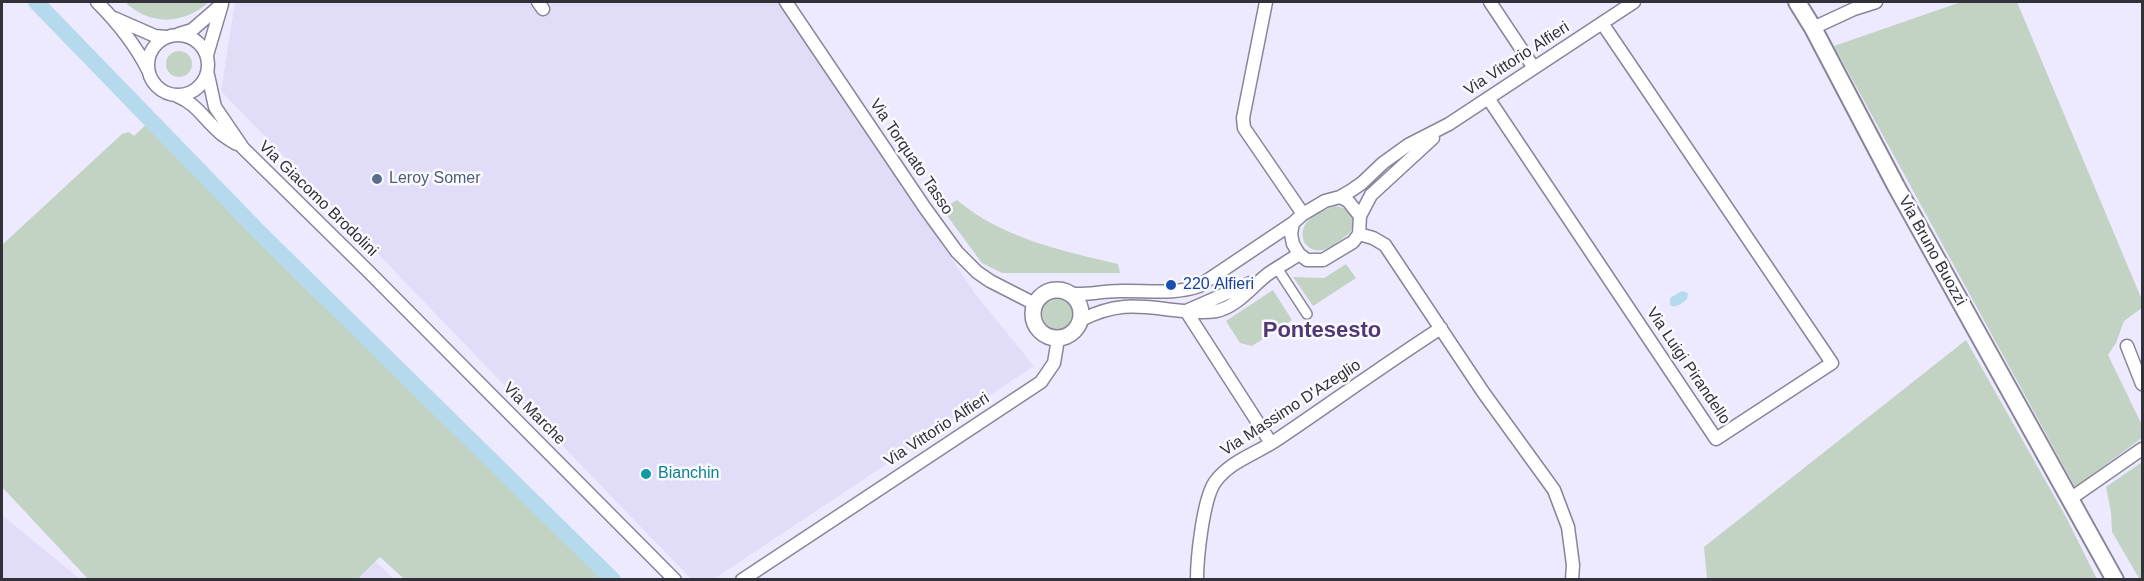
<!DOCTYPE html>
<style>
body{margin:0}
#map{position:relative;width:2144px;height:581px;overflow:hidden;background:#edeaff;font-family:Arial,sans-serif}
canvas{display:block}
.frame{position:absolute;inset:0;border:3px solid #323139;pointer-events:none}
</style>
<div id="map">
<canvas width="2144" height="581"></canvas>
<div class="frame"></div>
</div>
<script>
const ctx = document.querySelector('canvas').getContext('2d');
ctx.lineJoin = 'round';
function fill(path, color) { ctx.fillStyle = color; ctx.fill(path, 'evenodd'); }
function strokePath(path, color, width, dash) { ctx.strokeStyle = color; ctx.lineWidth = width; ctx.lineCap = dash ? 'butt' : 'round'; ctx.setLineDash(dash || []); ctx.stroke(path); }
function drawText(font, color, halo, rows, align = 'center') {
  ctx.font = font + ' Arial,sans-serif'; ctx.lineWidth = 5; ctx.setLineDash([]); ctx.textBaseline = 'middle'; ctx.strokeStyle = halo; ctx.fillStyle = color; for (const [text, x, y, turn = 0] of rows) {
    ctx.save(); ctx.translate(x, y); ctx.rotate((+turn || 0) * Math.PI / 180); ctx.textAlign = isNaN(turn) ? turn : align; if (halo) ctx.strokeText(text, 0, 0); ctx.fillText(text, 0, 0); ctx.restore();
  }
}
fill(new Path2D(`
 M235,2h544l197,293 58,71 -320,213h-23l-470,-488z
 M2,515l78,64h-78z
 M376,562l18,17 -36,1z`), '#e1ddf9');
fill(new Path2D(`
 M125,2h84c-26,23 -59,24 -84,0z
 M1961,2h56l125,298v8l-18,13 -8,22 -8,12 34,70v13l-67,49 -241,-441z
 M166 64a13 13 0 1 1 26 0a13 13 0 1 1-26 0Z
 M148,123l463,456h-207l-24,-22 -22,22h-270l-86,-92v-242l120,-111 7,-2 5,4z
 M957,200c45,38 105,51 161,64l2,9h-118l-20,-10 -40,-54z
 M1335,206c11,1 23,10 17,22 -1,5 -6,8 -10,11 -12,9 -26,19 -38,3 -7,-21 14,-30 31,-36z
 M1346,264l10,14 -43,28 -20,-29 31,1z
 M1273,290l19,30 -40,26 -12,-3 -14,-22z
 M1041 313a16 16 0 1 1 32 0a16 16 0 1 1-32 0Z
 M1966,340l100,177 31,62h-390l-3,-32z
 M2142,462v117l-2,1 -28,-48 -1,-20 -5,-25z`), '#c2d3c3');
fill(new Path2D(`
 M1682,291l6,2 -1,6c-5,4 -11,10 -17,6v-7z`), '#b5d9ed');
strokePath(new Path2D(`
 M36,2l227,234 350,344`), '#b5d9ed', 16);
const pedestrian = new Path2D(`
 M1277,268l30,46`);
const minor = new Path2D(`
 M97,2c20,20 38,42 51,68
 M538,2l5,7
 M786,2l139,206 32,44 20,20 13,9 45,23
 M1266,2l-23,116 1,10 59,86
 M1490,2l44,66
 M114,18l41,18 11,1
 M1813,28l41,-19 22,-7
 M179,34l13,-4 30,-26
 M148 65a30 30 0 1 1 60 0a30 30 0 1 1-60 0Z
 M207,55l15,-51
 M208,75l7,32 28,41 126,124 306,308
 M177,96c18,7 26,21 40,34 5,6 13,10 20,14
 M1488,98l228,341 116,-76 -230,-340
 M1340,197l8,4 12,15
 M1293,223l-2,11 2,10 6,10 8,6h16l30,-18 6,-8 1,-18 11,-21 62,-57
 M1359,234l14,4 12,7 98,147 71,98 14,37 5,38 -1,15
 M1072,294c16,1 31,-3 47,-3 27,-1 55,4 80,-5l94,-63 10,-9 22,-13 15,-4 12,-7 10,-7 21,-20 25,-18 41,-21 185,-122
 M1186,311l85,132
 M1186,311l64,-28
 M1081,320c40,-20 60,-13 103,-9 11,1 21,2 32,0 21,-4 36,-25 52,-37 10,-7 21,-13 31,-20
 M2127,346l15,38
 M2070,499l72,-50
 M742,580l299,-198 13,-19 4,-24
 M1197,580c0,-22 6,-81 18,-98 14,-20 40,-28 60,-41 55,-37 110,-77 166,-113`);
const tertiary = new Path2D(`
 M1033 314a24 24 0 1 1 48 0a24 24 0 1 1-48 0Z`);
const secondary = new Path2D(`
 M1797,2l16,26 83,158 219,394`);
strokePath(pedestrian, '#888598', 12);
strokePath(minor, '#888598', 15);
strokePath(tertiary, '#888598', 18);
strokePath(secondary, '#888598', 20);
strokePath(pedestrian, '#fff', 9);
strokePath(minor, '#fff', 12);
strokePath(tertiary, '#fff', 15);
strokePath(secondary, '#fff', 16);
for (const [x, y, r, color] of [
 [377,179,6,"#5c6f8a"],
 [1171,285,6,"#1a4fb4"],
 [646,474,6,"#0f9aa8"]
]) { const dot = new Path2D(); dot.arc(x, y, r, 0, 2 * Math.PI); ctx.fillStyle = color; ctx.fill(dot); strokePath(dot, '#faf9fe', 2); }
drawText('16px', '#323139', '#faf9fe', [
 ["Via Vittorio Alfieri",1517,59,-33],
 ["Via Torquato Tasso",911,157,56],
 ["Via Giacomo Brodolini",318,199,44],
 ["Via Bruno Buozzi",1932,251,61],
 ["Via Luigi Pirandello",1688,366,56],
 ["Via Massimo D'Azeglio",1291,408,-33],
 ["Via Marche",534,414,45],
 ["Via Vittorio Alfieri",937,430,-33]
]);
drawText('16px', '#4e5e75', '#faf9fe', [
 ["Leroy Somer",389,179]
], 'left');
drawText('16px', '#164399', '#faf9fe', [
 ["220 Alfieri",1183,285]
], 'left');
drawText('16px', '#0d838f', '#faf9fe', [
 ["Bianchin",658,474]
], 'left');
drawText('bold 22px', '#513773', '#faf9fe', [
 ["Pontesesto",1322,331]
]);
</script>
